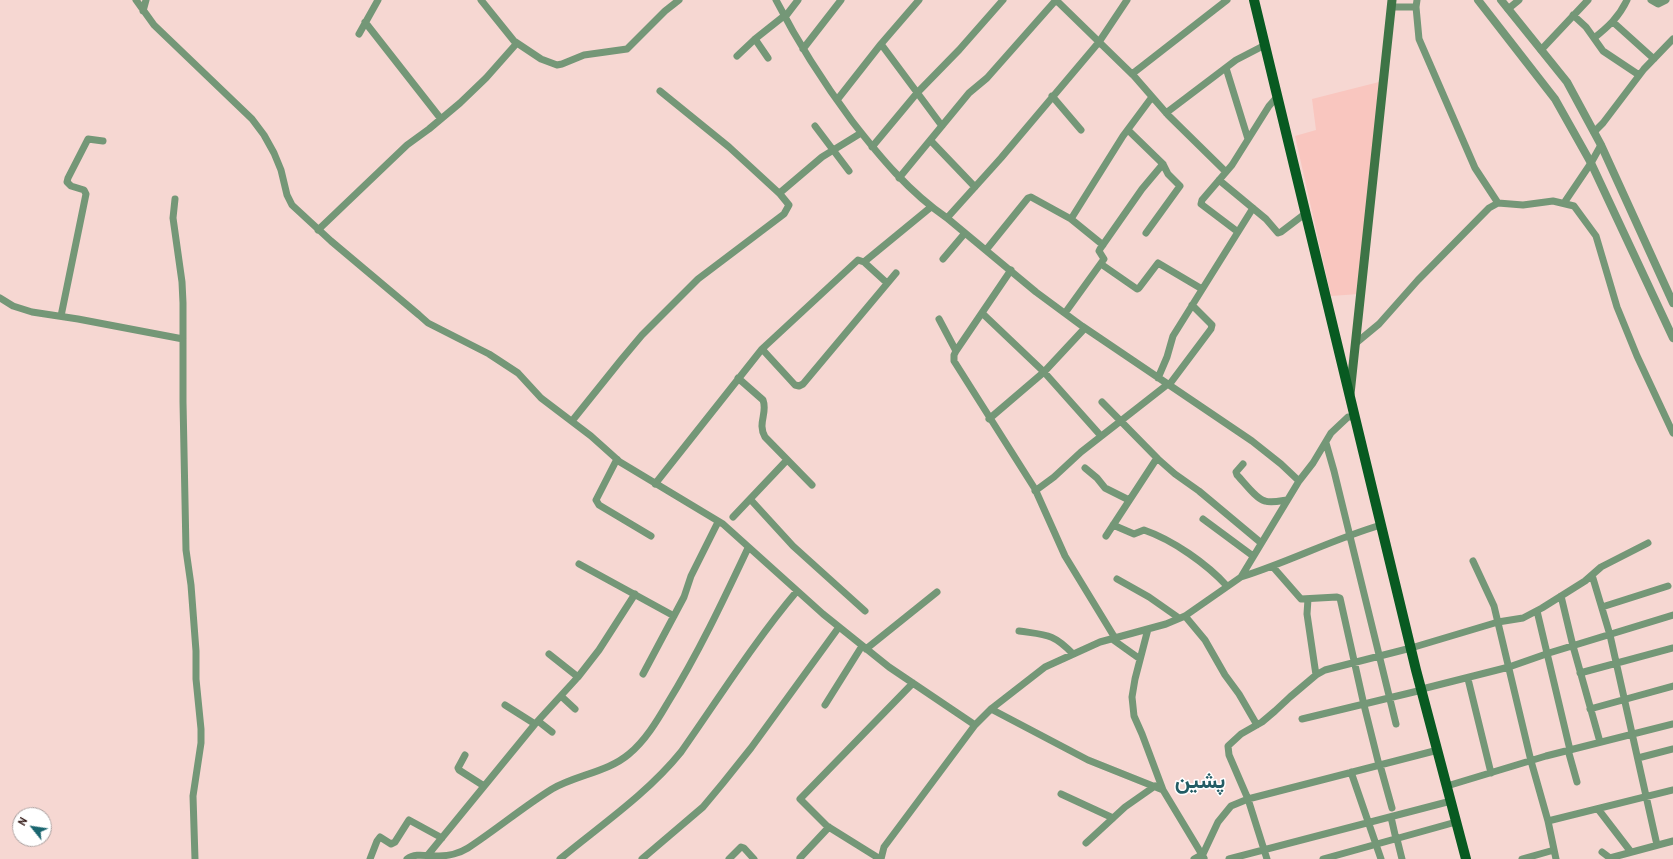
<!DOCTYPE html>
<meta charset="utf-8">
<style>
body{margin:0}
#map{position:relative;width:1673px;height:859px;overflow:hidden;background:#f6d7d2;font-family:"PT Sans",sans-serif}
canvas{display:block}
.north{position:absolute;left:12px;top:807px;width:40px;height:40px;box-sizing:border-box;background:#fff;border:1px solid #aca1a0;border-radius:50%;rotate:300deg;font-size:11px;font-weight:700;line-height:16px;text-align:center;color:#2f1512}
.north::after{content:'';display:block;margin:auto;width:14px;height:18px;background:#19656f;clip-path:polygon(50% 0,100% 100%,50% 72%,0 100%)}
</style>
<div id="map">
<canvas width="1673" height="859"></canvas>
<div class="north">N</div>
</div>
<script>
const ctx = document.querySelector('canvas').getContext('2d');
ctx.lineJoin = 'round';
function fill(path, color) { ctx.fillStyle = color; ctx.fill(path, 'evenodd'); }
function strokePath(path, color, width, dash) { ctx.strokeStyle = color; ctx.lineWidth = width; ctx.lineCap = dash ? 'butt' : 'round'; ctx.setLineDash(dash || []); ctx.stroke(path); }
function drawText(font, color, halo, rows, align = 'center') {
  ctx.font = font + ' "PT Sans",Vazirmatn,sans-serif'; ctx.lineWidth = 3; ctx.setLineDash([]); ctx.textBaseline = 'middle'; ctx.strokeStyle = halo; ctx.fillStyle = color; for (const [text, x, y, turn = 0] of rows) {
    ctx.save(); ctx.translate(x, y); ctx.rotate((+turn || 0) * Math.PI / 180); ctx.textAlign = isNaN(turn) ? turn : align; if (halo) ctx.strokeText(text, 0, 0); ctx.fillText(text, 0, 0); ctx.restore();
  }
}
fill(new Path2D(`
 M1379,82l-20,212 -28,2 -36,-160 21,-6 -4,-31z`), '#f9c6bf');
strokePath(new Path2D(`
 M136,0l18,25 98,94 12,16 10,18 7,17 6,25 5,10 39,36 88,74 9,8 61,31 29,19 23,25 50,38 29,26 103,62 100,90 66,53 86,58
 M481,0l33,41 27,18 16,6 5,-1 22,-9 43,-6 38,-38 14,-11
 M776,0c22,43 47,82 76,121 28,36 57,71 95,97l89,74 46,34 170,115 29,23 18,17 14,-18 18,-30 17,-16h7
 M1056,0l78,76 34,39 58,57
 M1417,0l-1,7 3,32 56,129 23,35
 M1651,0l7,4 8,-4
 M1391,7h25
 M1508,9l11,-9
 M143,11l3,-11
 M1573,15l13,12 17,24 36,24
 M785,17l13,-17
 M365,22l76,97
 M1613,22l41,37
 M359,34l19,-34
 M1594,38c14,-11 25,-21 33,-38
 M755,39l13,19
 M881,44l61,82
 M803,49l38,-49
 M1541,50l47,-50
 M737,56l18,-17 29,-23
 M1226,68l22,71
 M1132,74l95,-74
 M660,91l69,56 51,47
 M1052,96l29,34
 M837,100l44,-56 38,-44
 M1166,113l70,-53 29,-15
 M815,126l34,45
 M1128,130l35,34 5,10 12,12 -34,47
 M1594,132l9,-9 41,-54 29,-30
 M931,141l44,46
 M872,147l45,-54 42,-43 44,-50
 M899,178l70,-85 18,-15 69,-78
 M1219,180l47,39 12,14 3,-1 25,-19
 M175,199l-2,19 9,64 1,21v99l3,148 5,35 5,66v28l5,50v14l-8,53 2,63
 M1564,203l27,-40 10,-18
 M947,218l54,-60 98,-116 28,-42
 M1071,219l52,-83 29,-39
 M318,230l89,-85 22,-16 31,-26 26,-25 31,-35
 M1238,232l-37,-28 1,-4 30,-35 37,-59 8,-9
 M986,250l42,-52 3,-1 40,22 32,26
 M943,259l22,-26
 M864,262l23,21
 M1101,264l36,25 2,-1 19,-25 44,26
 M1011,270l-55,81 -2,4v6l81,128 30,67 50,82
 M0,298l13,8 19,6 46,7 105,20
 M982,313l62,59 57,64
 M1065,313l39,-54 -5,-8 1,-2 42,-60 21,-25
 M61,316l25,-122 -2,-4 -13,-4 -4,-4 1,-4 20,-39 15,2
 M939,319l17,32
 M1356,343l23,-19 39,-44 71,-72 9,-5 25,2 30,-4 21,5 22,30 21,71 20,49 36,77
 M762,349l33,36 4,1 4,-2 93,-111
 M738,378l25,22c5,13 -6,23 2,37l47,48
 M1158,378l9,-21 6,-21 80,-128
 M1169,385l42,-56 1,-4 -20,-20
 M1102,402l56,57 17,15 24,17 61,51
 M989,419l55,-47 41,-44
 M572,421l49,-61 21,-25 56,-56 86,-65 5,-9 -9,-11 2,-3 40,-34 39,-24
 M1326,443l8,28 62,253
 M617,459l-21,41 3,5 52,31
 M1243,464l-7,8 1,3c7,7 19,24 28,26 6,2 15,0 22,-1
 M1085,468l12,10 8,10 24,12
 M655,484l107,-135 96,-89 6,2 67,-55
 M1035,491l19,-14 27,-25 87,-68
 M750,499l43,47 72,65
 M733,517l54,-57
 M1203,519l50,37
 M1113,525l21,9 10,-4c29,10 63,34 83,56
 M1106,536l51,-78
 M1473,561l21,45 37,155 17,60 8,38
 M579,564l95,52
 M1273,567l28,32 36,-2 3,1 24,107 15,60
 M1592,575l18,60 47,210
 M1241,577c48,-15 92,-38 140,-52
 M1117,579l32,18 30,21
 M1561,596l12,50 27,96
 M1308,599l-1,15 9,61
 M1602,607l66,-21
 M1537,611l33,139
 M1185,616l20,24 20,35 14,19 18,31
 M1148,629l-13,50 -3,18 2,19 8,18 21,56
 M1019,631c27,4 34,2 54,23
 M1112,639l28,20
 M866,649l71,-57
 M549,654l29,23
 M1580,673l93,-25
 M643,674l41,-77 7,-21 27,-54
 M1468,679l23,94
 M1422,689l87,-22 40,-14 124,-38
 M561,696l14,13
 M505,705l30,19
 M825,705l37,-59
 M991,709l97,51 75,30 41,68
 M1590,709l83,-23
 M1302,719l120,-29
 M538,721l14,11
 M1568,750l9,32
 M465,755l-7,13 1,2 25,16
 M1638,758l35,-9
 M1380,765l12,43
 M1351,772l30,87
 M1447,786l99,-30 127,-32
 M1061,794l52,24
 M1598,809l33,43
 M1391,817l5,22
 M1548,821l125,-31
 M1397,839l5,20
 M1086,843l39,-36 30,-21
 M1602,852l8,6 63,-17
 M427,856l108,-132 43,-47 21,-27 36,-56
 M800,858l29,-31
 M370,859l7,-18 3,-4 11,7 4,-2 14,-22 33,18
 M407,859c9,-7 22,-2 32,-3 9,0 21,-3 29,-8 29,-19 55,-41 84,-59 24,-14 56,-17 77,-35 16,-13 28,-33 38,-50 31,-50 56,-103 81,-156
 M560,859c41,-34 87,-65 121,-107 38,-54 73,-110 116,-161
 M642,859l61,-52 20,-24 28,-35 88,-121
 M729,859l12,-12 3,1 10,11
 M880,859l-53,-33 -27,-27 113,-116
 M881,859l3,-12 91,-122 16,-16 54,-42 55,-25 66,-18 19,-8 56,-39 58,-96
 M1194,859l9,-5 15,-32 13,-16 17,-7 190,-49
 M1229,859l222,-58
 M1267,859l-19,-60 -19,-44 -1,-9 13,-12 21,-12 13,-11 15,-14 26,-22 9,-5 86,-22 87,-26 25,-4 19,-10 43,-27 16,-14 47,-24
 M1323,859l133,-37
 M1522,859l32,-9`), '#749777', 7);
strokePath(new Path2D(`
 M1478,0l77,99 36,64 82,175
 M1501,0l66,82 34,63 72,158`), '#749777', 8);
strokePath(new Path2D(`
 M1350,394l42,-394`), '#3e7446', 9);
strokePath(new Path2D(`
 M1254,0l162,670 50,189`), '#085a21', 10);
drawText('bold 22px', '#235c64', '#fff', [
 ["پشین",1200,782]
]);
</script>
